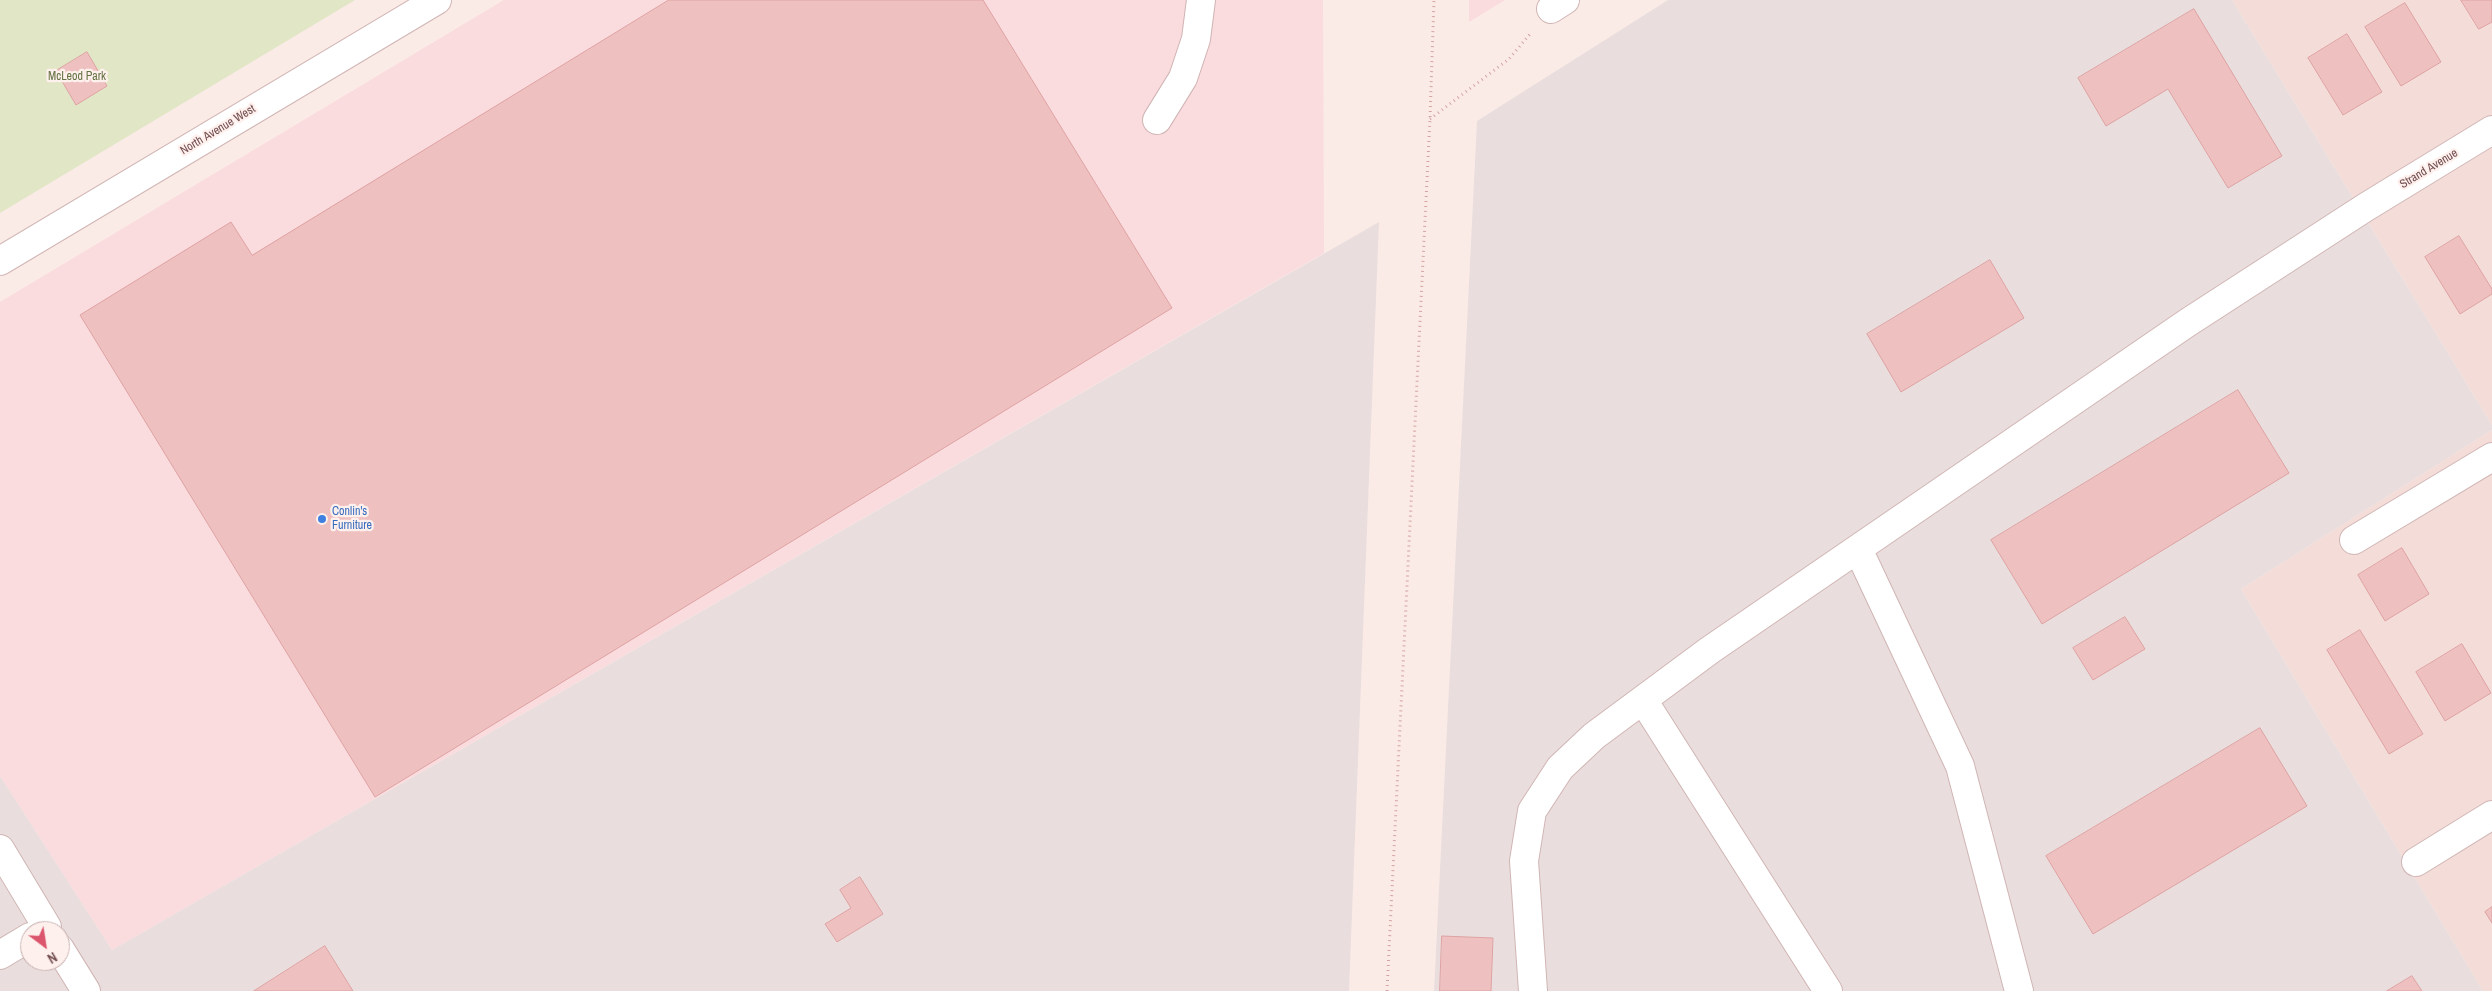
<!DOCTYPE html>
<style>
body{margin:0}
#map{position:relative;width:2492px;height:991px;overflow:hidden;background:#fbebe7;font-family:"Archivo Narrow",sans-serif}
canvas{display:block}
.north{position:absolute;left:20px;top:921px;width:50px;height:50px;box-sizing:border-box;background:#fef0ed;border:1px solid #c6afae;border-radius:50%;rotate:149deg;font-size:14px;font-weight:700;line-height:20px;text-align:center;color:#724d4f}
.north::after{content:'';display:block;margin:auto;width:18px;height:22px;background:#db556c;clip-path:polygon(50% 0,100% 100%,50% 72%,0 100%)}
</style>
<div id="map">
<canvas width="2492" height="991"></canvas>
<div class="north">N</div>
</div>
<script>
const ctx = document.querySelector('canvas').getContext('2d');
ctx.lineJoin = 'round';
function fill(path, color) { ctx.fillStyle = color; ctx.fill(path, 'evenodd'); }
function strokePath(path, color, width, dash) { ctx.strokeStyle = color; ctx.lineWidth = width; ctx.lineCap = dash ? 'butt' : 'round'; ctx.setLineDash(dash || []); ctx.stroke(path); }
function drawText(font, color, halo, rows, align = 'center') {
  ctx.font = font + ' "Archivo Narrow",sans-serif'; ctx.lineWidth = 4.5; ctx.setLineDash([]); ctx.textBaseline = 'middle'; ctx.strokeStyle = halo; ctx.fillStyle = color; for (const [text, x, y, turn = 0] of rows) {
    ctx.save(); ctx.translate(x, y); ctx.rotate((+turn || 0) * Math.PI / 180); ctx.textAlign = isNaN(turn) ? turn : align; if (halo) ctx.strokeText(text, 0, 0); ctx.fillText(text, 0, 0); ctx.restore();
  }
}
fill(new Path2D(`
 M2232,0h260v425z
 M2492,430v561h-9l-242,-402z`), '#f4ddd9');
fill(new Path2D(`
 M504,0h819l1,253 -1212,697 -112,-174v-474z
 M1469,0h36l-36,22z`), '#fadbde');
fill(new Path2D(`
 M1668,0h564l260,425v5l-251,159 242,402h-1049l43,-870z
 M1379,222l-30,769h-1349v-215l112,174zM30,931h30v30h-30z`), '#e9dedd');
fill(new Path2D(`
 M0,0h355l-355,213z`), '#e1e7c6');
const building = new Path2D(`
 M669,0h314l189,308 -797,489 -295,-482 151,-93 21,33z
 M2461,0h31v22l-13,7z
 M2405,3l36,59 -40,24 -36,-59z
 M2194,9l88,147 -54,32 -60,-99 -62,37 -28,-48z
 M2347,34l35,58 -39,23 -35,-57z
 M87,52l20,34 -31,19 -20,-34z
 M2459,236l33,53v5l-32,20 -35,-57z
 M1990,260l34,58 -123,74 -34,-58z
 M2238,390l51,83 -247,151 -51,-84z
 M2402,548l27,46 -44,27 -27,-46z
 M2125,617l20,32 -52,31 -20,-32z
 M2360,630l63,104 -34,20 -62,-104z
 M2462,644l29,49 -46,28 -29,-49z
 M2260,728l47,78 -214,128 -47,-78z
 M860,877l23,37 -46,28 -12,-18 26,-16 -11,-18z
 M2492,907v16l-7,-11z
 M1442,936l51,2 -2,53h-51z
 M325,946l28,45h-99z
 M2412,976l10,15h-35z`);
fill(building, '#eec1c0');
strokePath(building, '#dfa2a3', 1);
const minor = new Path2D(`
 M1551,9l14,-9
 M1157,120l26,-42 13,-39 5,-39
 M0,261l437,-261
 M2354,540l138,-83
 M1858,549l102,217 59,225
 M1643,700l185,291
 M0,849l47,78 -7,4
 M2416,862l76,-47
 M60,949l26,42
 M0,955l30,-18
 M1533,991l-9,-130 8,-50 28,-43 34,-32 116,-86 477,-327 179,-116 126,-77`);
strokePath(minor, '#d0b5b4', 30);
strokePath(new Path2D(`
 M1430,119l79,-60 21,-25
 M1387,991l43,-872 4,-119`), '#d3a4a4', 3, [1, 4]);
strokePath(minor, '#fff', 28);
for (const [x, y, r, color] of [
 [322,519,5,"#3f7fe0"]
]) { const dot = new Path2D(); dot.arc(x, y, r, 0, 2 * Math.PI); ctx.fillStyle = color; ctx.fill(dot); strokePath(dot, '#fef0ed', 2); }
drawText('12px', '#637243', '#fef0ed', [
 ["McLeod Park",77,77]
]);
drawText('12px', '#724d4f', '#fef0ed', [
 ["North Avenue West",218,130,-31],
 ["Strand Avenue",2429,169,-31]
]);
drawText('12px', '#366cbe', '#fef0ed', [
 ["Conlin's",332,512],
 ["Furniture",332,526]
], 'left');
</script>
